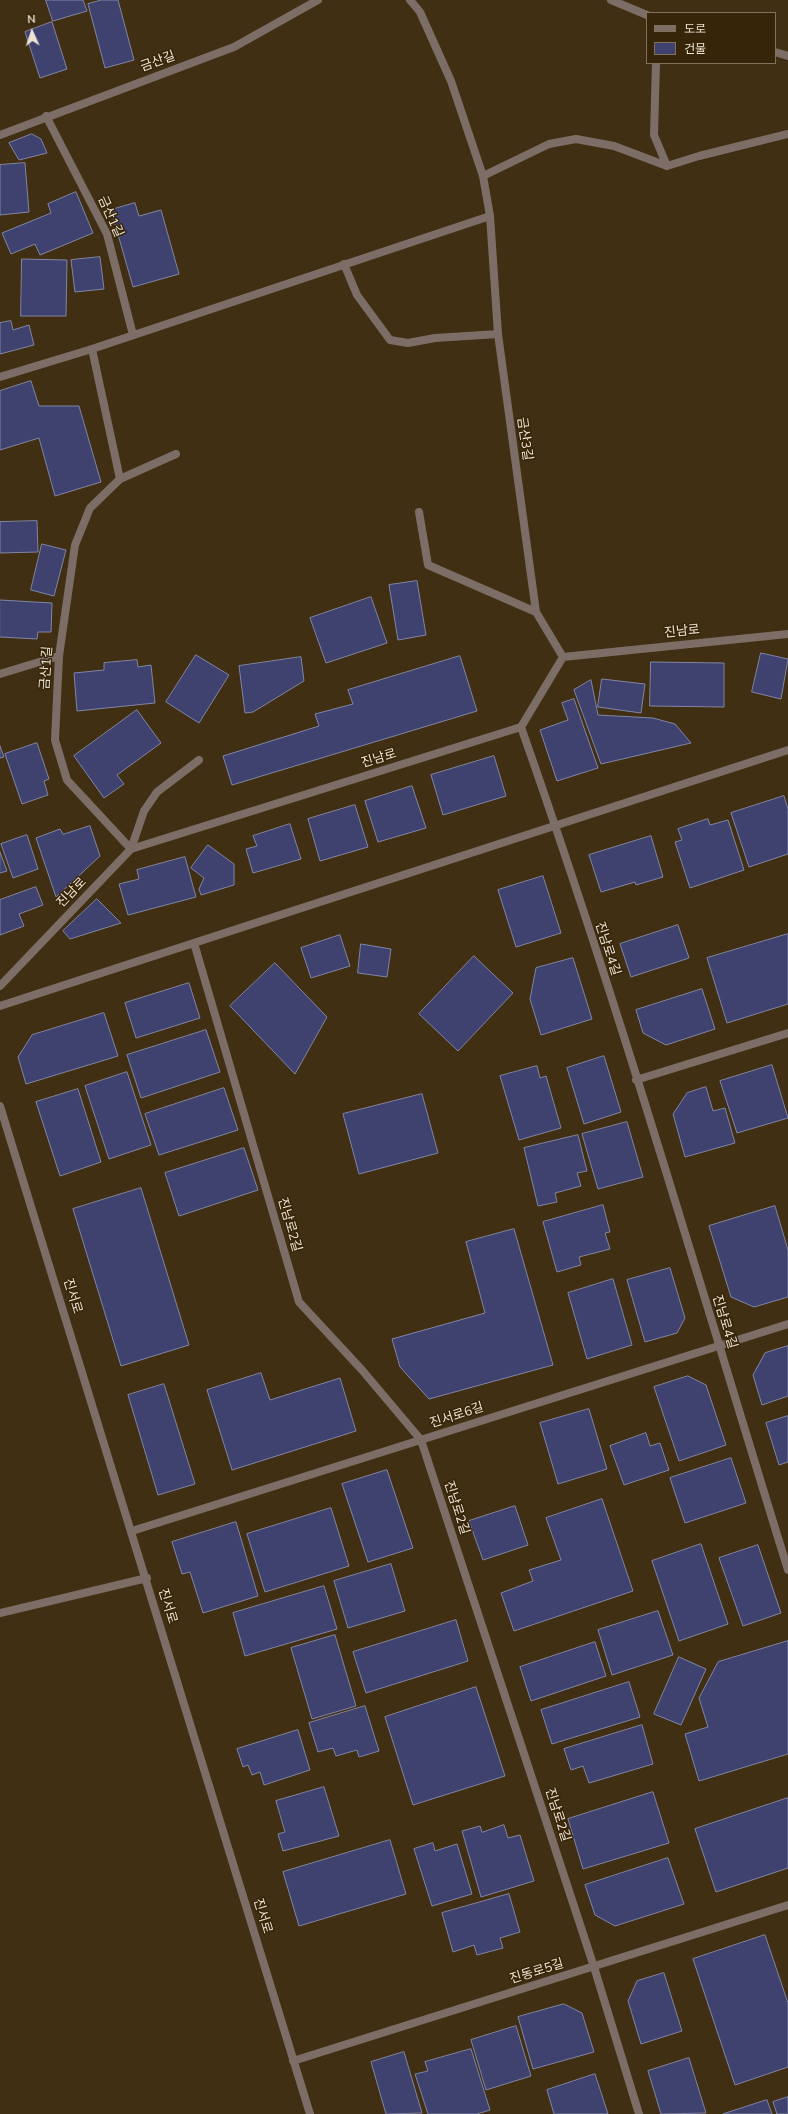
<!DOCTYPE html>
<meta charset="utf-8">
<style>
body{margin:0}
#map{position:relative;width:788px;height:2114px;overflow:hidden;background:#402f12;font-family:"Nunito Sans","Noto Sans KR",sans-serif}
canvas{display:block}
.legend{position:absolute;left:646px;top:12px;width:130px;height:52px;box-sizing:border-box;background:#362508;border:1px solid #80715a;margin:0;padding:5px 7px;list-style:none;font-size:12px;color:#efe4d4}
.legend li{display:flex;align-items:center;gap:8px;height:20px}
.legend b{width:20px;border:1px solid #80715a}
.north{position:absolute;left:12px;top:12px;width:40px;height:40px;-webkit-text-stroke:3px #362508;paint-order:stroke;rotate:357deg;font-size:11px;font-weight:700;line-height:16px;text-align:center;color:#efe4d4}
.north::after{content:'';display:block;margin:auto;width:14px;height:18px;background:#efe4d4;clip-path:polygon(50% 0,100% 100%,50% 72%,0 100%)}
</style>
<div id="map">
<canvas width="788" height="2114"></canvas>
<ul class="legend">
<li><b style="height:5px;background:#7c6d66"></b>도로</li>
<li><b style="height:11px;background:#3f426f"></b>건물</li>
</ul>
<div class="north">N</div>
</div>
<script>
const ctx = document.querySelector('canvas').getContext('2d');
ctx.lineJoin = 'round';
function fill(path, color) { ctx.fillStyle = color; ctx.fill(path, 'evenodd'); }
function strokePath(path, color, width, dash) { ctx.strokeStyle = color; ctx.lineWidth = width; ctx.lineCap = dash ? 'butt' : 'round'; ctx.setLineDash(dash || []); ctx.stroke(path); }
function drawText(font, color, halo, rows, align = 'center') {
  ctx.font = font + ' "Nunito Sans","Noto Sans KR",sans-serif'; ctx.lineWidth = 3; ctx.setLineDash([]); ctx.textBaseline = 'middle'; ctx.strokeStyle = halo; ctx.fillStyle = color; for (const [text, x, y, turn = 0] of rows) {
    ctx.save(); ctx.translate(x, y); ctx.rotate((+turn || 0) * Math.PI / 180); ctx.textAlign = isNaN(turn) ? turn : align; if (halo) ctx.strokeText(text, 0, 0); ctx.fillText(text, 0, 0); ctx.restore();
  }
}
const building = new Path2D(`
 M46,0h37l4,11 -34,10z
 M102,0h16l16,60 -29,8 -17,-64z
 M52,22l15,47 -27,9 -15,-46z
 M32,134l9,5 6,14 -28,7 -10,-17z
 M25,163l4,49 -29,3v-50z
 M76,192l17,41 -53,22 -5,-11 -24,10 -9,-21 49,-20 -3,-9z
 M135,203l4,13 22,-6 18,64 -46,13 -22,-77z
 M100,257l4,32 -29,3 -4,-32z
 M22,259l45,1 -1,56h-45z
 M11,321l2,9 16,-5 5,20 -34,9v-31z
 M31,381l8,25h40l22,76 -46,14 -16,-58 -39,12v-59z
 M37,521l1,31 -38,1v-31z
 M42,544l24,6 -12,46 -23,-6z
 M417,581l9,54 -28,5 -9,-55z
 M371,597l16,46 -61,20 -16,-45z
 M0,600l52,3 -1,29h-13l-1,7 -37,-2z
 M761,653l27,6 -7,40 -29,-7z
 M196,655l33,20 -30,48 -33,-21z
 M460,656l17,55 -245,74 -9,-29 96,-30 -4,-12 38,-10 -5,-14z
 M301,657l3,24 -51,31 -8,1 -6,-47z
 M137,660l1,7 13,-2 4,38 -78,8 -3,-38 30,-3v-7z
 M651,662l73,1v44l-74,-1z
 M602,679l43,5 -4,29 -43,-6z
 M591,680l7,35 55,3 22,6 16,19 -90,21 -27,-74z
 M574,699l24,69 -41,13 -17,-51 28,-10 -6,-17z
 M137,710l24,33 -44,32 7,9 -20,14 -30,-42z
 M37,743l12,36 -5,2 4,14 -26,9 -17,-50z
 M0,746l4,11 -4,1z
 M494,756l12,40 -63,19 -12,-40z
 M412,786l14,42 -48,14 -13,-41z
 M784,796l4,13v45l-39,13 -18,-54z
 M355,805l13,42 -48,14 -12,-42z
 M708,819l2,6 18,-5 16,50 -54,18 -15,-46 7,-2 -4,-11z
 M290,824l11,35 -48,14 -7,-24 11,-3 -4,-10z
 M90,826l10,30 -44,41 -20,-59 24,-9 3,5z
 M27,835l11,34 -25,9 -12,-34z
 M651,836l12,41 -27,8 -1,-3 -34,10 -12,-37z
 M208,845l26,19v21l-33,10 -2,-6 5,-11 -13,-10z
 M0,852l7,19 -7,2z
 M185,857l11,40 -68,18 -9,-31 20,-5 -2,-9z
 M543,876l18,57 -45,14 -18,-57z
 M36,887l7,18 -24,9 5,12 -24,9v-35z
 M97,899l24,24 -51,16 -7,-8z
 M678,925l11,33 -58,19 -11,-33z
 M788,934v70l-61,19 -20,-65z
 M340,935l10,31 -39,12 -10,-30z
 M361,944l30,5 -4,28 -29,-4z
 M474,956l39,37 -55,58 -39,-37z
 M573,958l19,61 -51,16 -11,-36 6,-31z
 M275,963l52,54 -32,57 -65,-68z
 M189,983l11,35 -64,20 -11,-35z
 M702,989l13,40 -49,16 -23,-12 -7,-23z
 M104,1013l14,43 -92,28 -8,-27 14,-22z
 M206,1030l14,42 -79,26 -14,-43z
 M604,1056l17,56 -37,12 -17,-56z
 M772,1065l16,53 -51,15 -17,-52z
 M537,1066l3,12 6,-2 15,52 -42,12 -19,-64z
 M127,1072l24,73 -42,14 -24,-73z
 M706,1087l7,24 12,-3 10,35 -50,14 -12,-43 14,-21z
 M224,1088l14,42 -79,25 -14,-41z
 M78,1089l23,73 -41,14 -24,-74z
 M422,1094l16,59 -79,21 -16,-60z
 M627,1122l16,55 -45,12 -16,-55z
 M578,1135l9,36 -10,2 4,13 -26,7 2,9 -19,4 -14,-58z
 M244,1148l14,42 -79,26 -14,-43z
 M141,1188l48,157 -68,21 -48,-157z
 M603,1205l7,27 -5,1 5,16 -31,8 2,8 -24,7 -14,-50z
 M775,1206l13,44v47l-34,10 -23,-10 -22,-71z
 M514,1229l39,136 -124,34 -29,-32 -8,-28 93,-26 -19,-71z
 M670,1268l15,50 -8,15 -32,9 -18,-62z
 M613,1279l19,66 -45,14 -19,-66z
 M788,1346v50l-26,9 -9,-30 12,-22z
 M261,1373l9,27 70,-22 16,53 -124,39 -25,-80z
 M688,1376l18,9 20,60 -47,16 -25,-74z
 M164,1384l31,100 -37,11 -30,-100z
 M589,1409l18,60 -49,15 -18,-61z
 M788,1416v46l-9,3 -13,-42z
 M646,1433l4,13 10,-3 9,27 -45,15 -14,-39z
 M731,1458l15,45 -61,20 -15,-45z
 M387,1470l26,78 -45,14 -26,-78z
 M602,1499l31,92 -119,40 -13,-38 32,-12 -4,-11 32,-10 -15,-42z
 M515,1506l13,39 -45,15 -14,-39z
 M331,1508l18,58 -84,26 -18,-58z
 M236,1522l22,74 -55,17 -13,-41 -8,2 -10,-32z
 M701,1544l27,80 -49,17 -27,-80z
 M758,1545l23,68 -38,13 -24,-68z
 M391,1564l14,47 -57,17 -14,-47z
 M324,1586l13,43 -92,27 -12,-43z
 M658,1611l15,44 -61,20 -14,-45z
 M456,1620l12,41 -102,32 -13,-41z
 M335,1635l21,71 -44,13 -21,-71z
 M788,1641v113l-89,27 -14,-47 23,-7 -9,-29 19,-36z
 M595,1642l11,34 -75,25 -11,-34z
 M679,1657l27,12 -25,56 -27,-11z
 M629,1682l11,35 -88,27 -11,-34z
 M476,1687l29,89 -92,29 -28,-88z
 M365,1706l14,45 -20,6 -2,-7 -21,6 -3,-8 -15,4 -9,-29z
 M642,1725l11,39 -64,19 -6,-17 -12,4 -7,-21z
 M298,1730l12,40 -46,15 -4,-13 -8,3 -4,-10 -5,2 -6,-18z
 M324,1787l15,49 -56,15 -5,-17 7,-2 -9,-31z
 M653,1792l16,51 -86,26 -15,-50z
 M788,1798v70l-72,24 -21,-63z
 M504,1825l4,13 12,-3 14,46 -53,16 -19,-66 18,-5 2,6z
 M390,1840l16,54 -107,32 -16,-54z
 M433,1843l2,8 22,-7 15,50 -40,12 -18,-57z
 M668,1858l16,46 -69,22 -20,-11 -10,-30z
 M509,1894l11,38 -20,6 3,10 -26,7 -3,-10 -21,7 -11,-39z
 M765,1935l23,68v64l-53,18 -42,-126z
 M664,1973l18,58 -41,13 -13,-43 9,-20z
 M564,2004l18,9 12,39 -61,17 -15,-52z
 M516,2026l15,50 -45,14 -15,-50z
 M471,2049l19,61 -13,4h-49l-13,-40 13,-3 -3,-9z
 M404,2052l18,61 -36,1 -15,-52z
 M689,2058l17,55 -45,1 -13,-43z
 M595,2074l13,40h-54l-7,-24z
 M788,2097v17h-11l-4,-12z
 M767,2100l5,14h-49z`);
fill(building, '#3f426f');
strokePath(building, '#8185a5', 1);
strokePath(new Path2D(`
 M131,849l13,-38 13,-19 42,-32`), '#7c6d66', 8);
strokePath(new Path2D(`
 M410,0l10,12 31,69 32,95 7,40 8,118 38,278 27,45
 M611,0l36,15
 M775,52l13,4
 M656,63l-2,72 13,31
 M46,116l61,118 26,101
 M0,135l234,-88 84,-47
 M483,176l66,-32 27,-5 38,7 53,20 32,-10 89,-22
 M344,264l13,31 33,45 18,3 27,-5 63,-4
 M92,349l28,130
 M0,377l92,-28 398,-133
 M419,512l9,53 108,47
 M0,674l59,-18
 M521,727c98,278 180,562 267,843
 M131,849l-64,-69 -12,-40 4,-84 16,-111 15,-37 30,-29 56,-25
 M194,943l105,359 63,68 59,70 173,527 45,147
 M0,986l131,-137 390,-122 42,-70 225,-23
 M0,1006l788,-256
 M636,1080l152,-47
 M0,1106l310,1008
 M132,1531l656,-207
 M0,1613l147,-35
 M293,2061l495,-156`), '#7c6d66', 8);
drawText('13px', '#efe4d4', '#362508', [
 ["금산길",158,62,-20],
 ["금산1길",110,217,66],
 ["금산3길",524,439,82],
 ["진남로",682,632,-6],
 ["금산1길",47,668,-86],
 ["진남로",379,759,-17],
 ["진남로",72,893,-46],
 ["진남로4길",607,949,72],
 ["진남로2길",289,1225,74],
 ["진서로",72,1296,73],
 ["진남로4길",724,1322,73],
 ["진서로6길",457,1416,-18],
 ["진남로2길",456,1508,72],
 ["진서로",167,1606,73],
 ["진남로2길",557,1815,72],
 ["진서로",262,1916,73],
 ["진동로5길",537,1972,-17]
]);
</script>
